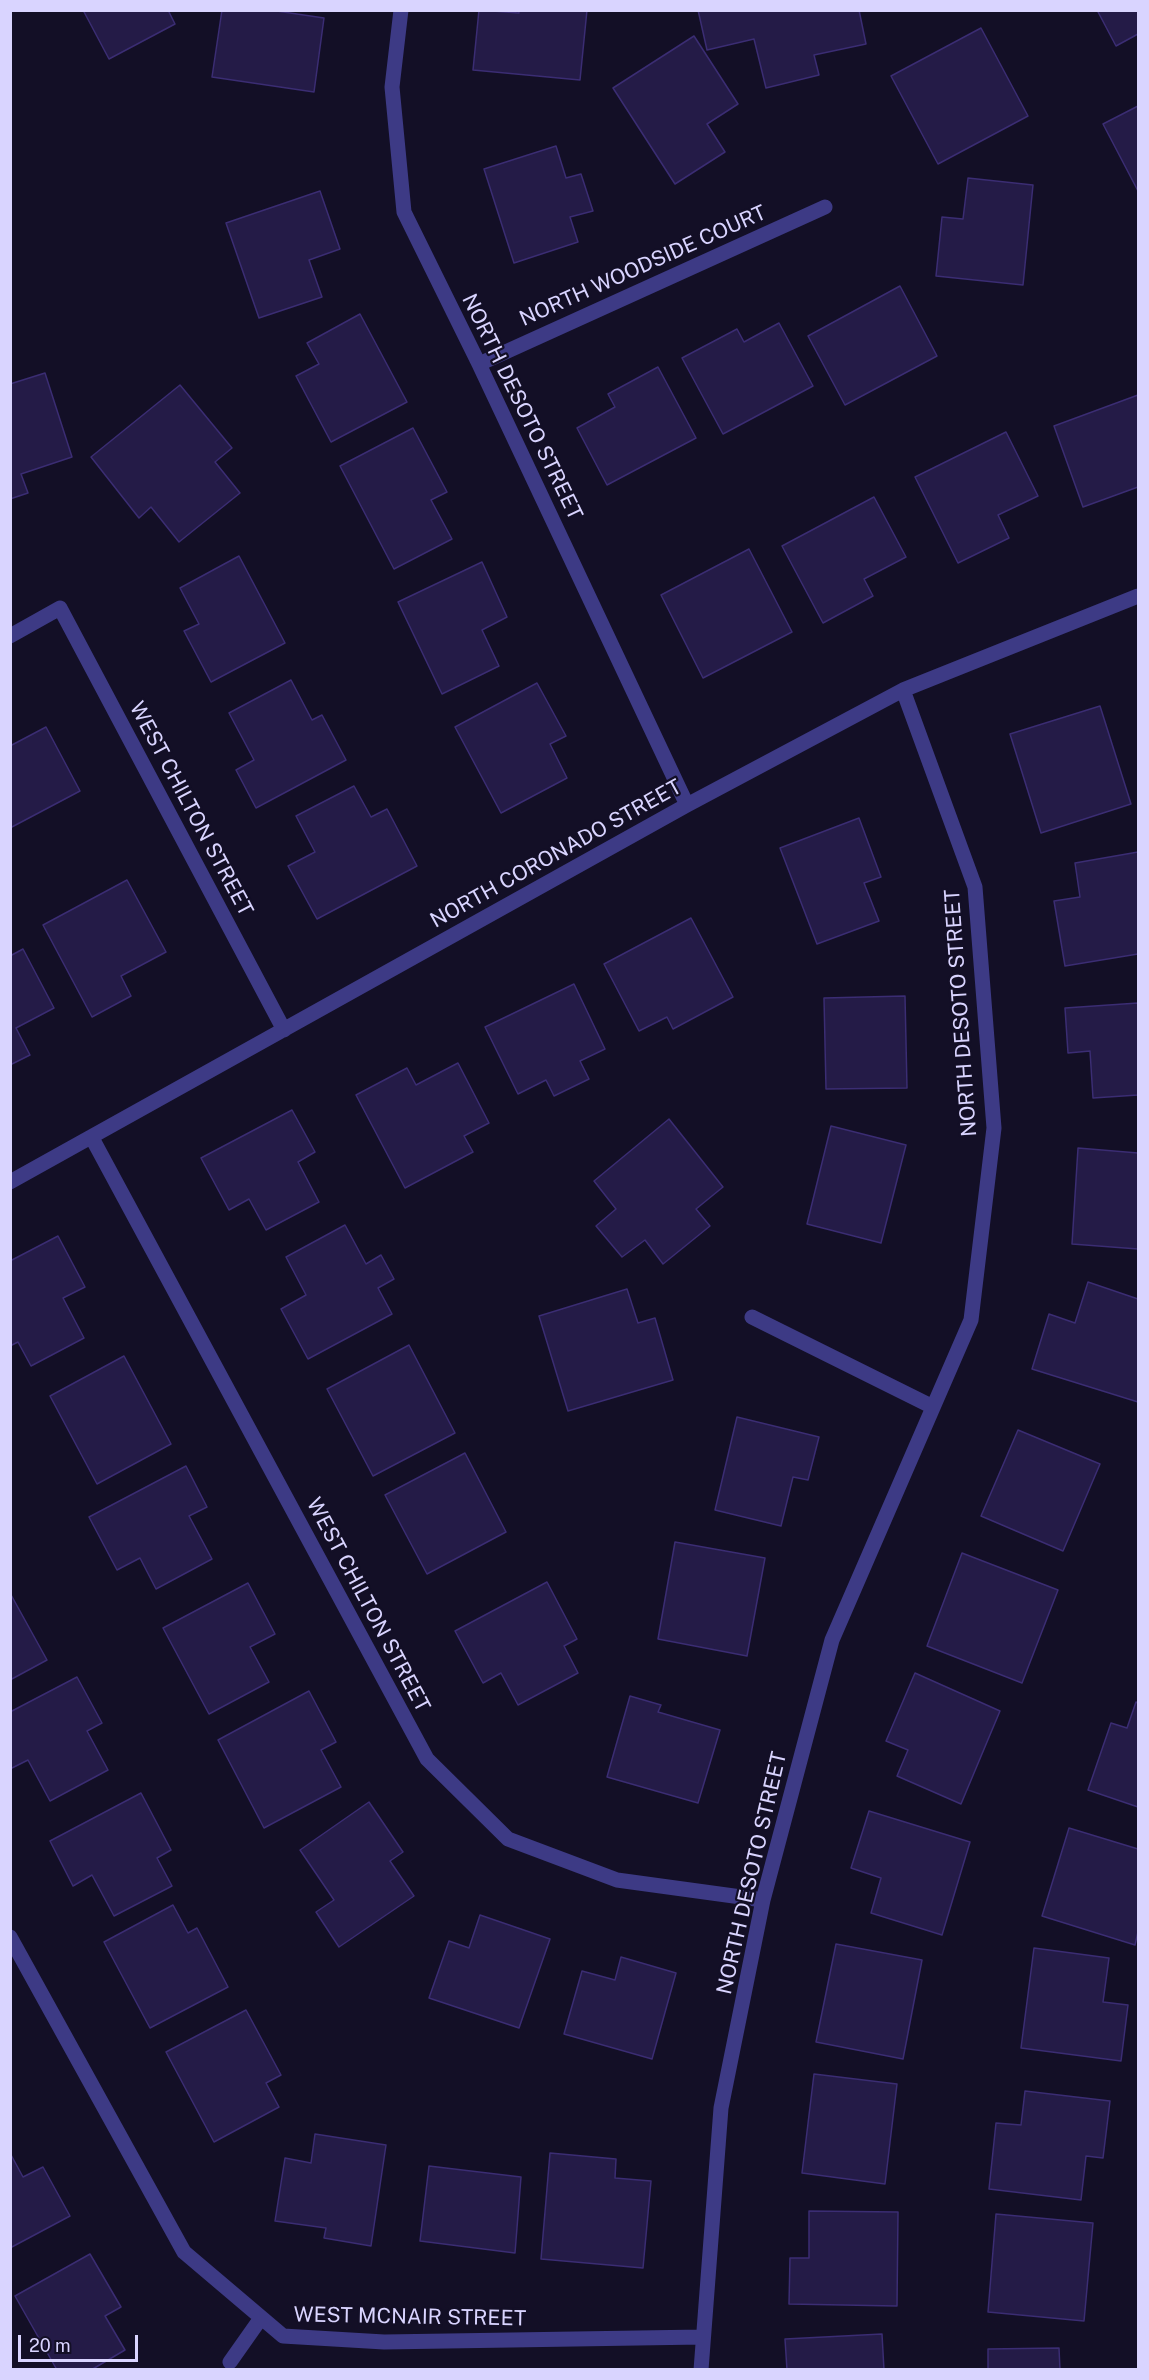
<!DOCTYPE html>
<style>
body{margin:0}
#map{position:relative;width:1149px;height:2380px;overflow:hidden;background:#130f26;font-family:"Public Sans",sans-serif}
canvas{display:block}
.frame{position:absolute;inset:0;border:12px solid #d9d4ff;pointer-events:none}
.scale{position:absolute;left:18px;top:2335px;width:120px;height:27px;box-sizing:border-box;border:3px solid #d9d4ff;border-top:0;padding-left:8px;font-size:18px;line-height:21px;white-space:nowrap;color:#d9d4ff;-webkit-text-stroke:4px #130f26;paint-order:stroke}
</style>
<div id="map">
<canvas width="1149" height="2380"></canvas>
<div class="frame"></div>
<div class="scale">20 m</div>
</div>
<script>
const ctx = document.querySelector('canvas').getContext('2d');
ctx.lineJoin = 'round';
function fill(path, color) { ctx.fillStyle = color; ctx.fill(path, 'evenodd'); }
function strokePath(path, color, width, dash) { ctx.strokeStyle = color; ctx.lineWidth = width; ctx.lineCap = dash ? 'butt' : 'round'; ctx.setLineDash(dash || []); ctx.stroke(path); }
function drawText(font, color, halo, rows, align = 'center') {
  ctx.font = font + ' "Public Sans",sans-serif'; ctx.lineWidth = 4.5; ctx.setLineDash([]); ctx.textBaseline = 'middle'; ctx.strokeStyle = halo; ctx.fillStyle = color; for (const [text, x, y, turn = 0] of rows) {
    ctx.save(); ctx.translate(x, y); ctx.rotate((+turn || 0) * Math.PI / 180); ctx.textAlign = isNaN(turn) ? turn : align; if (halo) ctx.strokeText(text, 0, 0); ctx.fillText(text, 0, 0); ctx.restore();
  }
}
const building = new Path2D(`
 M83,10h85l7,14 -66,35z
 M222,10h48l54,8 -10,74 -102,-15z
 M479,10l40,3v-3h68l-7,70 -107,-10z
 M698,10h161l7,34 -52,11 5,20 -53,13 -12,-49 -47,11z
 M1097,10h41v24l-22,12z
 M981,28l47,88 -90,48 -47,-88z
 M694,36l44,68 -31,20 18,28 -50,32 -62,-96z
 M1138,106v85l-35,-67z
 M556,146l10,32 15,-4 12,37 -23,6 8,25 -64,21 -30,-94z
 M968,178l65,7 -10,100 -87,-9 6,-59 21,2z
 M320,191l20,58 -31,11 13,37 -63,21 -33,-95z
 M900,286l37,70 -92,49 -37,-69z
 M360,314l47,88 -76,40 -35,-66 23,-12 -12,-21z
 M779,323l34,63 -90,48 -41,-76 55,-29 7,13z
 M658,367l38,71 -89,47 -30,-57 38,-21 -7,-13z
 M45,373l27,84 -51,17 7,19 -18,6v-115z
 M180,385l52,63 -17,14 25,31 -61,49 -28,-35 -12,11 -48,-61z
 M1138,395v92l-55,20 -29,-81z
 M413,428l34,64 -16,8 21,39 -58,30 -54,-103z
 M1006,432l32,64 -40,19 11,23 -51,25 -43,-86z
 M874,497l32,60 -42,22 9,17 -50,27 -41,-77z
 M749,549l43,83 -89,46 -42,-83z
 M239,556l46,87 -74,39 -27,-51 15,-7 -19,-36z
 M482,562l25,55 -25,13 17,36 -57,28 -44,-92z
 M291,680l21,40 10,-5 24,45 -90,48 -20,-38 18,-10 -25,-47z
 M537,683l29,53 -16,8 17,34 -66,35 -46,-86z
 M1100,706l31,98 -90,29 -31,-99z
 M46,727l34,64 -70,37v-82z
 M354,786l17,31 16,-8 30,57 -100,53 -29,-53 27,-14 -19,-36z
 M859,818l22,59 -17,6 15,38 -62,23 -37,-96z
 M1138,852v102l-73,12 -11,-65 26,-4 -5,-34z
 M127,880l39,72 -45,24 10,20 -39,21 -49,-92z
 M691,918l42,79 -60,32 -6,-12 -28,14 -35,-67z
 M23,949l31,59 -38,20 14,27 -20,10v-109z
 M574,984l31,65 -25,12 9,18 -35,17 -8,-16 -28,14 -33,-67z
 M905,996l2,92 -81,1 -2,-91z
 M1138,1003v92l-45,3 -3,-47 -22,2 -3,-45z
 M458,1063l31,60 -25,13 9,16 -68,36 -49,-93 51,-27 9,17z
 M292,1110l23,42 -17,10 21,40 -53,28 -17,-31 -20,11 -28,-52z
 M669,1119l54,68 -27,22 14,17 -47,38 -18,-24 -23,17 -26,-31 20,-17 -22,-28z
 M831,1126l75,19 -25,98 -74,-19z
 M1078,1148l60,5v96l-66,-5z
 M345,1225l21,39 15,-9 13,24 -16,9 14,26 -84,45 -27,-50 25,-14 -20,-38z
 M58,1236l27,51 -22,11 21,40 -53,28 -13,-24 -8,4v-85z
 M1088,1282l50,17v103l-106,-33 17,-55 26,9z
 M627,1289l11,34 17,-5 18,62 -105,31 -29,-95z
 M409,1345l46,88 -82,43 -46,-87z
 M124,1356l47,88 -74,40 -47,-88z
 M737,1417l82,20 -11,43 -15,-3 -12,49 -66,-16z
 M1018,1430l82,34 -37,87 -82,-35z
 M465,1453l41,79 -79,42 -42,-79z
 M186,1466l21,41 -18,9 23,43 -56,30 -16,-31 -23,12 -28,-53z
 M675,1542l90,16 -18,98 -89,-17z
 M962,1553l96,37 -36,93 -95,-37z
 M547,1582l30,57 -13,7 14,27 -60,32 -17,-32 -18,10 -28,-52z
 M248,1583l27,51 -25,13 19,35 -60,32 -46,-86z
 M10,1593l37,67 -37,20z
 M915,1673l85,38 -39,93 -64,-28 11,-26 -22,-9z
 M77,1677l25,46 -15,8 21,39 -58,31 -22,-41 -18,9v-57z
 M309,1691l27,51 -15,8 20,37 -77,41 -46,-88z
 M630,1696l31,9 -3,7 62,18 -22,73 -91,-26z
 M1136,1702l2,1v104l-50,-17 23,-67 16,5z
 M141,1793l30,57 -14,8 15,28 -58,30 -22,-41 -19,11 -23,-45z
 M369,1802l34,50 -13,9 24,35 -75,51 -23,-35 18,-12 -34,-50z
 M869,1811l101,31 -28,93 -71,-22 10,-35 -30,-10z
 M1069,1828l69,21v83l-3,13 -93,-29z
 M173,1905l15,28 9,-5 31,59 -78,41 -46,-86z
 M480,1915l70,24 -31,89 -90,-30 20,-57 20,7z
 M836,1944l86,16 -19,99 -87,-17z
 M1034,1948l75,10 -6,44 25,3 -7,56 -100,-13z
 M621,1957l55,16 -24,86 -88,-25 18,-63 33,9z
 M246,2010l35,65 -15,8 13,24 -65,35 -48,-90z
 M814,2074l83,10 -12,100 -83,-11z
 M1025,2091l85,10 -7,57 -17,-2 -5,44 -92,-11 7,-66 25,2z
 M315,2134l71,11 -15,101 -47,-8 2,-10 -51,-7 10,-63 26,5z
 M10,2153l13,24 20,-10 27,49 -60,32z
 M550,2153l66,6 -1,19 36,3 -8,87 -102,-9z
 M429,2166l92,11 -6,76 -95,-12z
 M809,2211l89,1 -1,94 -108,-2 1,-46h19z
 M996,2214l97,9 -9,98 -96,-9z
 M90,2254l31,53 -16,9 20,34 -34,20h-34l-42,-74z
 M882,2334l2,36h-97l-2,-31z
 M1059,2348l1,22h-72v-21z`);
fill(building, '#241b47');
strokePath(building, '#3b2d73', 1.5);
strokePath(new Path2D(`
 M401,10l-9,77 12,125 75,152 208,441
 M479,364l346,-157
 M10,636l50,-28 224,422
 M92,1138l335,621 81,80 109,41 146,20
 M10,1182l677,-377 216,-115 235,-94
 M752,1317l181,90
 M10,1937l174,315 99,84 101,6 318,-5
 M230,2362l31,-44
 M701,2370l20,-262 42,-208 69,-260 139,-320 23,-192 -19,-241 -72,-197`), '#3d3a85', 15);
drawText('21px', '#d9d4ff', '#130f26', [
 ["NORTH WOODSIDE COURT",643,266,-24],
 ["NORTH DESOTO STREET",522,407,64],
 ["WEST CHILTON STREET",191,809,62],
 ["NORTH CORONADO STREET",556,854,-29],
 ["NORTH DESOTO STREET",961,1013,-94],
 ["WEST CHILTON STREET",368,1605,62],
 ["NORTH DESOTO STREET",752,1873,-77],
 ["WEST MCNAIR STREET",410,2317,1]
]);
</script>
